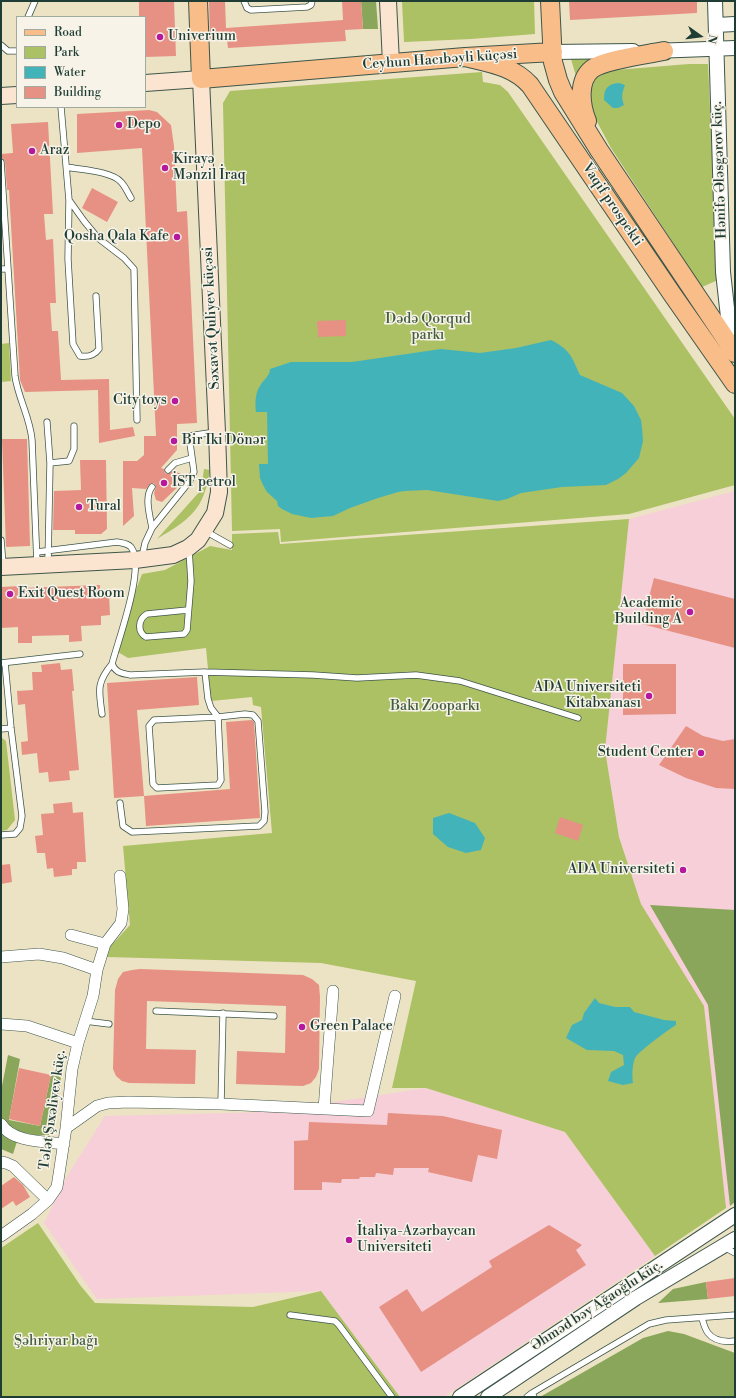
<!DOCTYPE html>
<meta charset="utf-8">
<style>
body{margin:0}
#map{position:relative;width:736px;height:1398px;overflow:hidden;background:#ece3c4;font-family:"Libre Bodoni",serif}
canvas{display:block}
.frame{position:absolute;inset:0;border:2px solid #1f3d34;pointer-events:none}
.legend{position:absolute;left:16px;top:16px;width:130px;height:92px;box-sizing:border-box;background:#f7f3e8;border:1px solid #a1aaa0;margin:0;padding:5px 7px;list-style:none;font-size:12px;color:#1f3d34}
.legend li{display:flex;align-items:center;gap:8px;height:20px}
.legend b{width:20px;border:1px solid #a1aaa0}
.north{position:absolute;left:680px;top:16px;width:40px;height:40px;-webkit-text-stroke:3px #f7f3e8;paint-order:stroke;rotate:104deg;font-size:11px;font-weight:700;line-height:16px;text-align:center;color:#1f3d34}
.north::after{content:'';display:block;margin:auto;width:14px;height:18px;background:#1f3d34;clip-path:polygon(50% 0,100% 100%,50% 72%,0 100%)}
</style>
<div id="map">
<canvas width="736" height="1398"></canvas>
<div class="frame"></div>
<ul class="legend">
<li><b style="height:5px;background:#f8bd89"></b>Road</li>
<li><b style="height:11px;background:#acc064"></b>Park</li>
<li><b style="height:11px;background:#43b3ba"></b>Water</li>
<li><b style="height:11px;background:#e69184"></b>Building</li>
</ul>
<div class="north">N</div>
</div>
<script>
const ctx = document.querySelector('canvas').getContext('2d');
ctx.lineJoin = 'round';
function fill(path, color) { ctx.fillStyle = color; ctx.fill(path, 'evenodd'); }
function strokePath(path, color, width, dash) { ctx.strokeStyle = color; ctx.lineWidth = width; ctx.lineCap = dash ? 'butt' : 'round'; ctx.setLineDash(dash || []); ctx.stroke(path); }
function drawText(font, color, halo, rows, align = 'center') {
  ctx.font = font + ' "Libre Bodoni",serif'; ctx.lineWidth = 3; ctx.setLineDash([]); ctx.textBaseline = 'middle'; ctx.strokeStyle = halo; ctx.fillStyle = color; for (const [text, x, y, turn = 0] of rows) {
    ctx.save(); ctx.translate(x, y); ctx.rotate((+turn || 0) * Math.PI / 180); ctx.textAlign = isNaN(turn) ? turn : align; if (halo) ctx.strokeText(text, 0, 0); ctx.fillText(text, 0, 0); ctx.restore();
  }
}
fill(new Path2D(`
 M735,491v711l-9,6 -22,-202 -63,-102 -22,-67 -14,-87 24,-231z
 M426,1088l139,44 90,124 -211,141h-44l-79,-106 -224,8 -53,-76 23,-47 38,-60 163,-4z`), '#f6cfd8');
fill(new Path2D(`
 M402,1h132l1,33 -64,5 -67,3z
 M609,58l-31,25 -7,-24z
 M689,64h19l10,216 -16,7 -91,-139 -25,-47 2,-16 15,-14z
 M482,72l1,10 17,3 8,7 227,327v66l-106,29 -348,28 -1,-13 -48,2 -9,-428 7,-12z
 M9,343l2,38 -10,1v-38z
 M204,469l6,1c-6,40 -20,49 -53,69l44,-49z
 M629,519l-24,231 14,87 22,67 63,102 22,202 -71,48 -90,-124 -139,-44h-34l24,-107 -95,-18 -214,-6 1,-8 22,-24 -7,-79 149,-13 -11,-126 -8,-2 -1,-8 -41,4 -5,-53 -78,10 -10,-6 1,-18 23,-60 23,-4 45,-24 22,4v-16l46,-2 2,12z
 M1,737l5,4 9,79 -8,10 -6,1z
 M38,1223l42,62 15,18 158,4 68,-16 79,106h-399v-149z`), '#acc064');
fill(new Path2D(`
 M361,1h15l2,28h-15z
 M650,905l85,5v292l-5,4 -22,-201z
 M8,1055l12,4 -11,61 31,6 11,-51 10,2 -10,58h-16l-15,-3 -7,22 -12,-5v-58z
 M706,1282l2,17 -50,4 15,-14z
 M668,1331l16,3 51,19v44h-195l103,-59z`), '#89a65a');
fill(new Path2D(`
 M619,83l6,2c-3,8 -4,12 -1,20l-6,3h-5l-9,-8c0,-11 3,-16 15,-17z
 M551,340c19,10 20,15 29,35l42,18 12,13 7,14 1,8 1,13 -4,17 -13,15 -8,6 -12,6 -44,2 -41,6 -14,6 -9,2 -71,-11 -22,1 -7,1 -20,6 -28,10 -17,8 -22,2 -19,-4 -10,-5 -4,-3 -1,-5 -10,-9 -4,-7 -3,-7 -1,-14h9l-1,-52h-11c-1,-7 -1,-19 4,-26 3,-6 10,-10 10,-17l21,-7h61l89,-13 39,4 36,-5z
 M449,813l26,10 10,15 -4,12 -15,3 -18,-6 -15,-13v-16z
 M595,998l4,5 16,4h15l4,5 30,8 12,1v4c-8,5 -37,26 -41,33 -3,8 -3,17 -2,25l-10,2 -15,-4 3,-9 13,-7 -1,-10 -9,-4 -27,-1 -21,-12 6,-13 10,-5 2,-7z`), '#43b3ba');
fill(new Path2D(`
 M139,1h35l2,55 -31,1v-40h-6z
 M209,1h16l1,27 117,-8 -1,-19h19l2,28 -18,1 1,11 -118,7 -1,-8 -17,1z
 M569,1h128v12l-127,7z
 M149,110l8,2 14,13 3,21 3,66 10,-1 10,212 -20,1v26l-16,18 3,1 1,4 2,1 6,-3 9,3 2,7 -22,21 -6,-2 -2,-7 2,-6 -2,-4 -4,1 -4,5 -14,-1 2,28 -11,10v-65h14l7,-6v-19h12l-14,-288 -65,5v-39z
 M48,122l5,92h-9l2,26 7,-1 3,64h-6l2,28h6l3,49 48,-1 1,51 23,-3 2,9 -36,7 -1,-53 -73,2 -5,-12 -11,-190h-2l-2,-28 -1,-3 -3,-1v-4l12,-1 -2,-29z
 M92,188l26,14 -11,20 -25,-14z
 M346,320v16l-28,1 -1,-16z
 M2,439h25l3,107 -24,1z
 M80,460h26l1,69 -6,5h-26v-4h-22l1,-39 27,-1z
 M654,578l81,21v49l-93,-24z
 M100,585v9h9l1,21 -9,1v9l-20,1 1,15 -13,1v-7l-37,1v7h-14v-16l-17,1v-41l20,-1v2z
 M60,663l1,7 11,-1 2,22h-2l7,79 -10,1 1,9 -21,2 -1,-10 -9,1 -2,-20 -15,2 -1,-13 7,-1 -3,-37 -7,1 -1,-14 16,-1 -1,-18h10l-1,-7z
 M623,664h53v50l-53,1z
 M197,677l2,28 -62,5 7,86 -30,2 -7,-115z
 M252,720l2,2 6,96 -114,8 -2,-30 86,-7 -4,-67z
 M686,726l17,10 20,5 12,-2v50l-19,-1 -30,-10 -27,-13z
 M72,802l1,11 10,-1 3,50h-9v7h-5v6l-18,2 -1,-9 -6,1 -2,-16h-8l-2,-17 8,-1 -2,-21 13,-1 -1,-9z
 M560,817l23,8 -5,16 -23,-8z
 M10,864l2,18 -11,2v-19z
 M140,969l163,6 9,4 7,6 1,12 -1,72 -3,8 -5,6 -8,3 -67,-2 1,-33 48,2 1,-47 -139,-5 -1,48 50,1 -1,34 -66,-1 -7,-2 -6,-5 -3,-7 2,-79 3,-11 5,-7 9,-2z
 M19,1068l32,7 -11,51 -31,-7z
 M388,1113l55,3 59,14 -5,29 -19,-4 -6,27 -44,-10 1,-4h-35l-1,7 -17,-2 -1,4h-15l-1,2h-17l-1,4 -19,-1v8h-28v-49l14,-1 1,-18 78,3z
 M14,1177l9,8 7,12 -14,9 -3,-5 -12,8v-23z
 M549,1225l33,20 -6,5 10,15 -165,107 -42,-65 28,-18 15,23 70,-45 -3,-6z
 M735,1278v18l-27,3 -2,-17z`), '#e69184');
const service = new Path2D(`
 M244,1l3,7 4,2 56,-3 4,-2 1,-4
 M28,17l7,-16
 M1,45l7,6h9
 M61,107l8,93 -1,59 5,85 7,12c8,1 14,0 19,-7l-3,-53
 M1,162l14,214c3,22 15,41 17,64l5,124
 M67,167c14,3 44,4 54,15 4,4 7,11 10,16
 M69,200l15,21 14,17 26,20 10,11 3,151
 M1,269h7
 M47,422l3,41 -2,100
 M50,463l19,-2 5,-12v-23
 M168,470l7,-7 17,-5
 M152,528c-2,-12 -8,-31 0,-41
 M205,531l25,14
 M1,540l2,25
 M37,552l80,-10c5,1 10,1 14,5 15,20 -13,93 -19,117 4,9 9,9 18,11l75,-3 3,27 3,9 7,9 3,63 -3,5 -61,3 -4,-4 -4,-58 5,-6 64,-3 27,-3 8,1 5,6 7,91 -1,9 -5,5 -127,6 -9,-6 -3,-23
 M142,557l3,-14 7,-15 37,-46 5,-10 -5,-36 26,-4
 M188,610l-41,4c-9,5 -10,18 -1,23l38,-3 3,-4 4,-49 -2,-31
 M1,663l79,-9
 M205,672l108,3 44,3 59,-3 44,6 118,37
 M102,714c-3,-23 -6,-31 10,-50
 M1,729l10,-1
 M1,835l14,-1 5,-6 2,-12 -11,-88 -6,-65
 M156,1011l118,5
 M85,1021l24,3
 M221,1104l2,-91
 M724,1247l11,6
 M290,1315l45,6 4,4 53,72
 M702,1318c1,4 3,11 6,15 6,8 18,9 27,8
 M532,1393l117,-69 17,-4 69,-5
 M527,1397l5,-4 2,4`);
const minor = new Path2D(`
 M71,935l34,9
 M1,957l38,-3 24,4 34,12
 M1,1024l26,2 51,17
 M324,1109l9,-118
 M1,1124c12,19 43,17 63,20
 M66,1128l31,-22 11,-3 20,-1 93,2 147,7 27,-115
 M1,1162l5,1 7,3 35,34
 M1,1236l31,-22 16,-14 9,-13 9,-59 6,-59 6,-26 15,-47 4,-26 8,-26 16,-21 2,-14 -3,-33`);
const tertiary = new Path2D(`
 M715,1l8,271 5,45 7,20
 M716,25l19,-1
 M653,51l82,-3
 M553,52l80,-1
 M460,1397l275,-182
 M488,1397l148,-99 99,-59`);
const secondary = new Path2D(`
 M388,1l3,62
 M1,96l16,-1
 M1,567l134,-7 38,-5 15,-7 10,-8 17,-27 4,-21 -2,-60 -16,-353 -56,4`);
const primary = new Path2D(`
 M198,1l3,78 264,-22 88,-5
 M550,1l3,61 5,18 5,12 36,58 136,203
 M465,57c24,6 48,9 65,28l142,209 63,90
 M587,121c-6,-15 -10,-40 5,-52 12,-9 56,-15 72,-18`);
strokePath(service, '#3e564a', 7);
strokePath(minor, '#3e564a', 12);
strokePath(tertiary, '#3e564a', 16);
strokePath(secondary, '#3e564a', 18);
strokePath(primary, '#3e564a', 20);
strokePath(service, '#fff', 5.5);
strokePath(minor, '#fff', 11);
strokePath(tertiary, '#fff', 14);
strokePath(secondary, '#fce5d0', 16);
strokePath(primary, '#f8bd89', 18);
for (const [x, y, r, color] of [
 [160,37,4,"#b5179e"],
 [119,125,4,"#b5179e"],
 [32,151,4,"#b5179e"],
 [165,168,4,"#b5179e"],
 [177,237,4,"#b5179e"],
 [175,401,4,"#b5179e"],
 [174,441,4,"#b5179e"],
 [164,483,4,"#b5179e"],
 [79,507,4,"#b5179e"],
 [10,594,4,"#b5179e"],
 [690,612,4,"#b5179e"],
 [649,696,4,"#b5179e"],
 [701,753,4,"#b5179e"],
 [683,870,4,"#b5179e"],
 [302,1027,4,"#b5179e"],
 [349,1240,4,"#b5179e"]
]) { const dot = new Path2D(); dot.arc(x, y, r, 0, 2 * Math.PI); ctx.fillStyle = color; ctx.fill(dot); strokePath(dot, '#f7f3e8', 1.5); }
drawText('14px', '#1f3d34', '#f7f3e8', [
 ["Univerium",168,37],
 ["Depo",127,125],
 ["Araz",40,151],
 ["Kirayə",173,160],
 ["Mənzil İraq",173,176],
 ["Qosha Qala Kafe",169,237,"right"],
 ["City toys",167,401,"right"],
 ["Bir Iki Dönər",182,441],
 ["İST petrol",172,483],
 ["Tural",87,507],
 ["Exit Quest Room",18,594],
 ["Academic",682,604,"right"],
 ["Building A",682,620,"right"],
 ["ADA Universiteti",641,688,"right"],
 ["Kitabxanası",641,704,"right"],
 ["Student Center",693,753,"right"],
 ["ADA Universiteti",675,870,"right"],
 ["Green Palace",310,1027],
 ["İtaliya-Azərbaycan",357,1232],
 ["Universiteti",357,1248]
], 'left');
drawText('14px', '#1f3d34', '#f7f3e8', [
 ["Ceyhun Hacıbəyli küçəsi",440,60,-4],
 ["Hənifə Ələsgərov küç.",720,170,-92],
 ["Vaqif prospekti",612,205,56],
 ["Səxavət Quliyev küçəsi",212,318,-93],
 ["Tələt Şıxəliyev küç.",53,1110,-82],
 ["Əhməd bəy Ağaoğlu küç.",597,1306,-33]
]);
drawText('14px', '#425e40', '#f7f3e8', [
 ["Dədə Qorqud",428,320],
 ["parkı",428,336],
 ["Bakı Zooparkı",435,707],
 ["Şəhriyar bağı",56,1342]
]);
</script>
